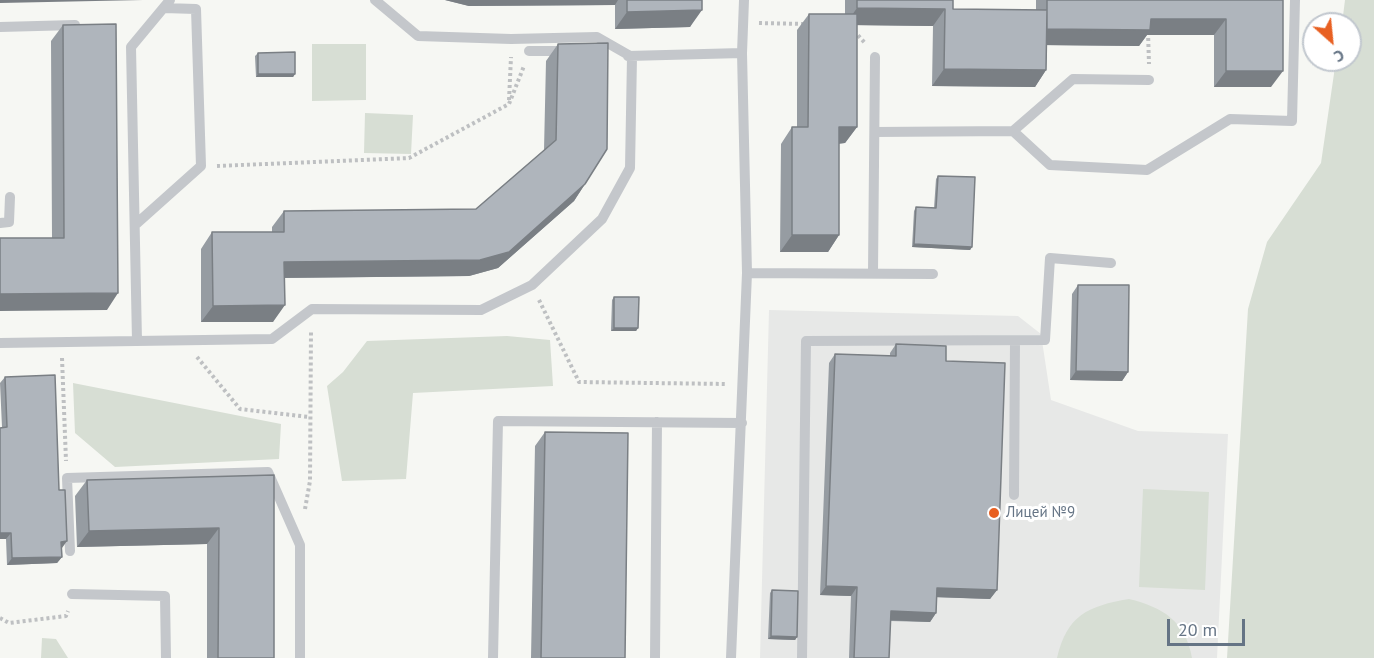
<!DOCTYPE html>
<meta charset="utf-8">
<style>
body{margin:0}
#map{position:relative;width:1374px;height:658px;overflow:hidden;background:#f6f7f3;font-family:"PT Sans",sans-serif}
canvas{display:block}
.north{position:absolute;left:1302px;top:12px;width:60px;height:60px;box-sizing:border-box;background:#fff;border:2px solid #c1c7ce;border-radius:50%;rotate:153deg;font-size:16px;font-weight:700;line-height:24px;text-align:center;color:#657485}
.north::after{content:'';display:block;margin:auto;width:21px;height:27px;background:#e86022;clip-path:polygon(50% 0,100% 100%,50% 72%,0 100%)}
.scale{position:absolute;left:1167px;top:619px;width:78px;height:27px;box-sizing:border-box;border:3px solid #657485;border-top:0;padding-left:8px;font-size:18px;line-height:21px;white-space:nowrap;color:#657485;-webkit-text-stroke:4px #fff;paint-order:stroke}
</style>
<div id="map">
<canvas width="1374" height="658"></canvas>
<div class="north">С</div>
<div class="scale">20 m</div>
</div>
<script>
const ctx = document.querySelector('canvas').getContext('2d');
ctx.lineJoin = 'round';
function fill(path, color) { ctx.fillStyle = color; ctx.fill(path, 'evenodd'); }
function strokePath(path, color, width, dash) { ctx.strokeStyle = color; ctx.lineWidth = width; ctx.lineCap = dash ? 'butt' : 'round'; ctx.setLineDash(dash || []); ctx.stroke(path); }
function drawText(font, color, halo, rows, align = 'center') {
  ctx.font = font + ' "PT Sans",sans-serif'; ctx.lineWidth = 6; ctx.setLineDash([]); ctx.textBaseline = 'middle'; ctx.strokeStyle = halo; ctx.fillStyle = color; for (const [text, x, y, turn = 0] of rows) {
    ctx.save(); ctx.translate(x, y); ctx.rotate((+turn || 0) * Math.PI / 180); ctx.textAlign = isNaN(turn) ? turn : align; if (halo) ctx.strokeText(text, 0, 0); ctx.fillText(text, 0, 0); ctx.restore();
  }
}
fill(new Path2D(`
 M769,310l249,6 23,18 10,66 87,31 90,3 -11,224h-457z`), '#e7e8e7');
fill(new Path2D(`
 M1345,0h29v658h-147l21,-349 19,-67 54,-79 15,-103h14v-36h-8z
 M312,44h54v56l-54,1z
 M365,113l48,2 -2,39 -47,-1z
 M507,336l43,4 3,46 -140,7 -7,86 -64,2 -15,-95 16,-14 24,-31z
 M73,383l208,41 -2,35 -164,8 -40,-34z
 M1143,489l66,3 -4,98 -66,-3z
 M1129,599c33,8 57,22 63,59h-135c10,-43 31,-52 72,-59z
 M42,638l14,1 12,19h-27z`), '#d7ded4');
strokePath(new Path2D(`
 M759,23l47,1
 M854,31l11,12
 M1148,32l1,32
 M509,100l2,-43
 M217,166l192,-8 100,-54 15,-38
 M539,300l40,82 147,2
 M197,357l43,52 69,8
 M62,358l4,103
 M305,509l5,-28 1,-150
 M0,618l9,5 57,-7 2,-5`), '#bec0c2', 4, [3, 3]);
strokePath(new Path2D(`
 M375,0l43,36 93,3 86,-2 35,20
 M0,27l75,-2
 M529,51h36
 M628,56l114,-3
 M1013,131l60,-52 76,1
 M875,132l138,-1 37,34 97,5 83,-51 62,2 3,-121
 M0,223l9,-1 1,-25
 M135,225l66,-59 -5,-157 -32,-1
 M873,272l2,-215
 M747,273l186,1
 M137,341l-6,-294 39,-47
 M0,343l272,-4 40,-30 169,1 51,-25 70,-66 28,-51 2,-111
 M1014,495l1,-152
 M70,551l-3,-73 201,-6 32,73v113
 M72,594l93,2 1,62
 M493,658l5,-237 244,2
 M655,658l2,-236
 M731,658l16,-385 -5,-220 2,-53
 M802,658l4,-317 239,-1 5,-82 61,5`), '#c4c7cb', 10);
fill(new Path2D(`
 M445,0h257l-12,27 -75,2v-24l-146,1z
 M845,0h108v9l83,1v-10h247l-12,87h-57v-52h-67l-8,11 -92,-1 -1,25 -11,17 -103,-1 1,-60 -76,-1v102l-12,16 -6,1v91l-11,17h-48l1,-108 11,-17h5v-97l12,-16h36z
 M63,25l44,285 -55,-72 -1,-197z
 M558,44l27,140 -11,17 -76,67 -29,8 -185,2 -11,44h-72v-73l11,-17h60v-5l12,-16 192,-2 68,-59 2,-89z
 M258,53l37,21 -2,3h-37l-1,-21z
 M938,176l34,71 -2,3 -58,-3 2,-36 2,-4 18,1 2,-29z
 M1078,285l50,87 -6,9 -52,-1 2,-86z
 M614,297l24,31 -2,3h-25l1,-31z
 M896,344l50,17 51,229 -7,9 -53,-2 -1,16 -6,9 -40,-1 -1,37h-40l2,-62 -31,-1 9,-232 6,-9 55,2v-3z
 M5,377l54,113 3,58h-1l1,9 -5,6 -50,2 -1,-26h-6v-111l2,-1 -2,-44z
 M545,432l80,226h-94l4,-212z
 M274,475v183h-67v-114l-130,3 -2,-51 12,-16z
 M772,590l25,47 -2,3 -27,-1 2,-46z`), '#969ca2');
fill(new Path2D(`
 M0,0h143l-143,3z
 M445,0h173l-3,5 -146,1z
 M857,8l88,1 -12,17 -88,-1z
 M702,10l-12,17 -75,2 12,-17z
 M1151,19h75l-12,16h-67l-8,11 -104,-1 12,-16z
 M944,69l102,1 -11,17 -103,-1z
 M1226,71h57l-12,16h-57z
 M258,74h37l-2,3h-37z
 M839,127h18l-12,16 -17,1z
 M585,184l-11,17 -76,67 -29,8 -196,2 11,-16z
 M792,235h47l-11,17h-48z
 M914,244l58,3 -2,3 -58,-3z
 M118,293l-11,17 -107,1v-17z
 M285,305l-12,17h-72l12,-16z
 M614,328h24l-2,3h-25z
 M1076,371l52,1 -6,9 -52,-1z
 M219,528l-12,16 -130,3 12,-16z
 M0,533h11l-5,6h-6z
 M67,541l-5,7h-5l4,-6z
 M62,557l-5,6 -50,2 5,-7z
 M826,586l31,1 -6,9 -31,-1z
 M937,588l60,2 -7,9 -59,-2z
 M891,611l45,2 -6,9 -46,-2z
 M771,636l26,1 -2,3 -27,-1z`), '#7a7f84');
const building = new Path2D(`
 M627,0h75v10l-75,2z
 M857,0h96v9l94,1 -1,60 -102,-1 1,-60 -88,-1z
 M1047,0h236v71h-57v-52h-75l-1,11 -103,-1z
 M809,14h48v113h-18v108h-47v-108h16z
 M116,24l2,269 -118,1v-56h64l-1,-213z
 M608,43l-1,106 -22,35 -76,68 -29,8 -196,2 1,43 -72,1 -1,-74h72v-21l192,-2 80,-69 2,-96z
 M295,52v22h-37v-21z
 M938,176l37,1 -3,70 -58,-3 2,-37 20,1z
 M1078,285h51l-1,87 -52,-1z
 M614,297h25l-1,31h-24z
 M896,344l50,2v15l59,2 -8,227 -60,-2 -1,25 -45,-2 -2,47h-35l3,-71 -31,-1 9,-232 61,2z
 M55,375l4,115h6l2,51 -6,1 1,15 -50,1 -1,-25h-11v-105l7,-1 -2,-50z
 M545,432l83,1 -3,225h-84z
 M274,475v183h-56l1,-130 -130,3 -2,-51z
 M772,590l26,1 -1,46 -26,-1z`);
fill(building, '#afb5bc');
strokePath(building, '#7a7f84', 1.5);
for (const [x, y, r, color] of [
 [994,513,6,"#e86022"]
]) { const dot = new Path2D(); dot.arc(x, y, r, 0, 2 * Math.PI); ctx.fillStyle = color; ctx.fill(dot); strokePath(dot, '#fff', 2); }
drawText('15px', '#657485', '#fff', [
 ["Лицей №9",1006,513]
], 'left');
</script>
